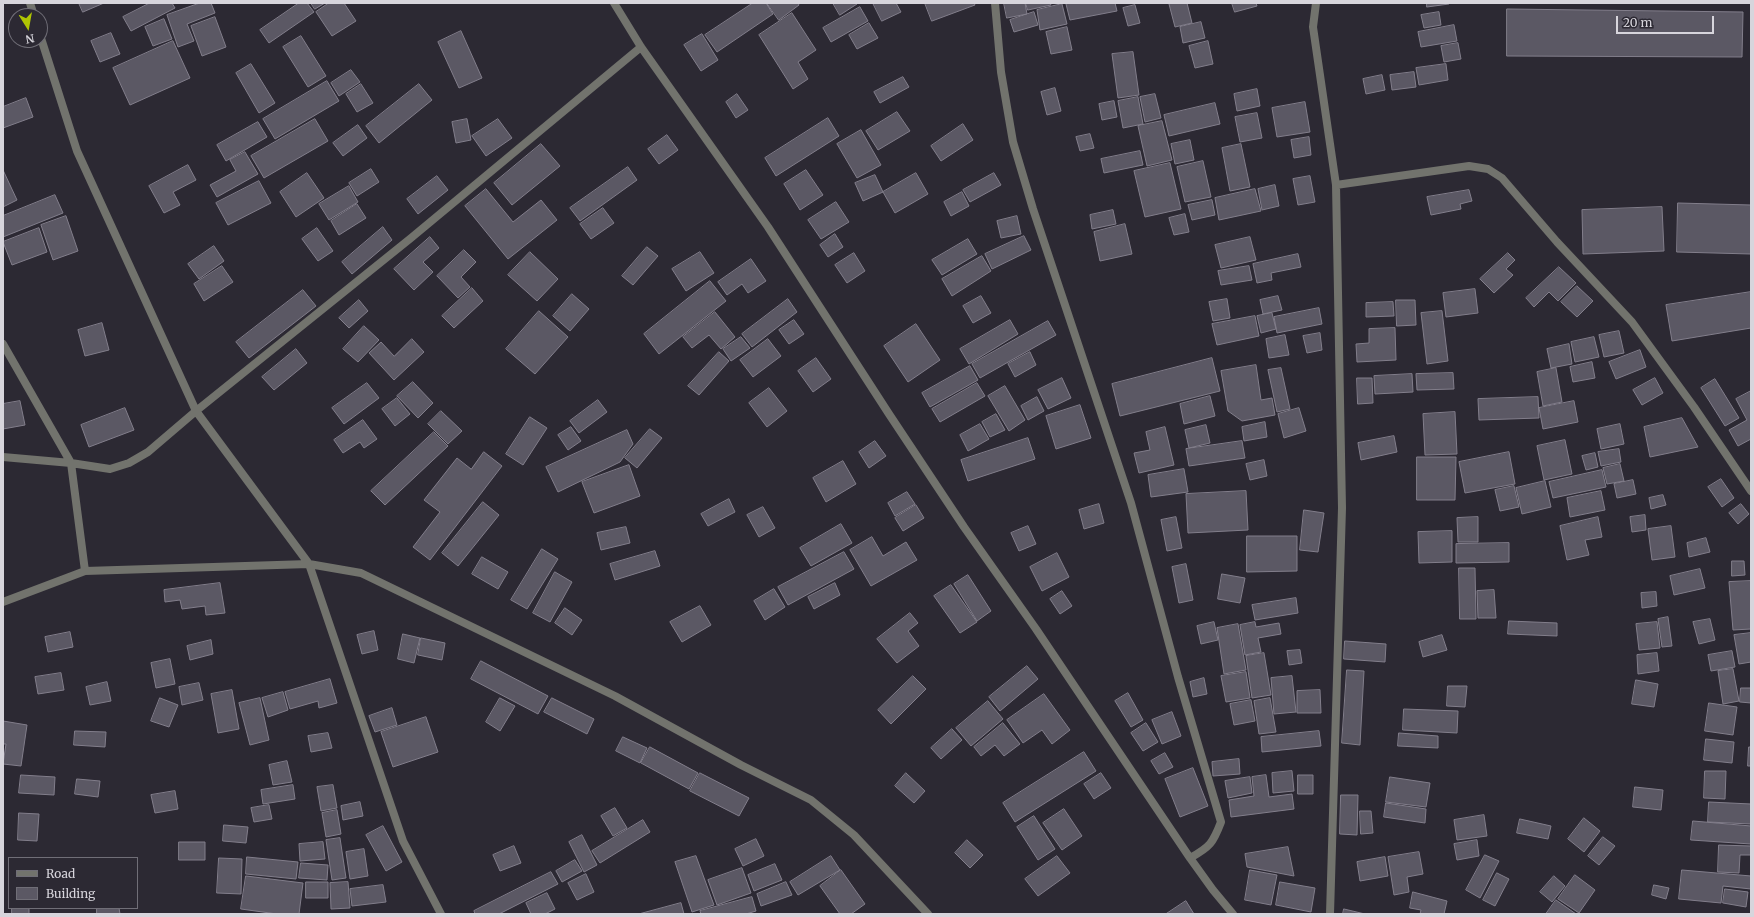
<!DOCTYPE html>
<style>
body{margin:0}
#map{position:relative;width:1754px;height:917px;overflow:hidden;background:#2c2933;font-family:Merriweather,serif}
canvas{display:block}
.frame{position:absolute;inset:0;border:4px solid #d7d5dc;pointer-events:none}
.legend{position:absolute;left:8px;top:857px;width:130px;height:52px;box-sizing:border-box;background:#2c2933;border:1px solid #706e77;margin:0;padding:5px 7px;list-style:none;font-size:12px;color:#d7d5dc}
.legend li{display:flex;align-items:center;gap:8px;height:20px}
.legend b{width:20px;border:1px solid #706e77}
.north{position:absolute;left:8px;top:8px;width:40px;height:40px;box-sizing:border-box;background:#2c2933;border:1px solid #706e77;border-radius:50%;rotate:169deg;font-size:11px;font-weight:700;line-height:16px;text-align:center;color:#d7d5dc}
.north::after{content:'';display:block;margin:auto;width:14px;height:18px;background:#afc503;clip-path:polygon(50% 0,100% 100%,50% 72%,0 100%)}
.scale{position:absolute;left:1616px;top:16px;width:98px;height:18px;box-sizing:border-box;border:2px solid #d7d5dc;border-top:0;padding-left:5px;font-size:12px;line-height:14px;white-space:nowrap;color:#d7d5dc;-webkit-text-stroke:3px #2c2933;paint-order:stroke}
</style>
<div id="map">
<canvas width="1754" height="917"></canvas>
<div class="frame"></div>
<ul class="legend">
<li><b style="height:5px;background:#72736d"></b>Road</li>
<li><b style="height:11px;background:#5b5864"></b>Building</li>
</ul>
<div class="north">N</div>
<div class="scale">20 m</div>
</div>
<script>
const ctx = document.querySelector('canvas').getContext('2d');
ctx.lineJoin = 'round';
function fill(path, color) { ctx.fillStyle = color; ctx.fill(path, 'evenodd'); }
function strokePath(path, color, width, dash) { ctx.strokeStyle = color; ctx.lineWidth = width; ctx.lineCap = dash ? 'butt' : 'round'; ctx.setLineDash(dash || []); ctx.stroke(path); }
const building = new Path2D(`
 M79,3h25l-21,9z
 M150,3h22l3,5 -44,23 -8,-14z
 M200,3h11l4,10 -28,11 7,17 -16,6 -11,-32z
 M299,3h8l7,9 -45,31 -9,-13z
 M311,3h14l-10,6z
 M329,3h15l12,18 -24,15 -16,-24z
 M753,3h13l7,11 -56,38 -12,-17z
 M767,3h31l1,2 -20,15z
 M833,3h24v1l-17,11z
 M873,3h23l5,9 -19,9z
 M925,3h49l1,2 -43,16z
 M1004,3h21l2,11 -20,4z
 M1026,3h24l1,2 -23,5z
 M1072,3h43l2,8 -47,9 -4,-16z
 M1187,3l5,20 -17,4 -6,-23z
 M1232,3h24l1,3 -22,6z
 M1427,3h21l1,1 -22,3z
 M1062,4l5,20 -27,6 -3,-20z
 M1135,5l5,18 -12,3 -5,-18z
 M860,7l8,14 -37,21 -8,-14z
 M1507,9l236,3 -1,45 -235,-1z
 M1034,12l4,13 -24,7 -4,-12z
 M1439,12l2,13 -17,3 -3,-13z
 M792,13l24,37 -18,12 10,17 -15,10 -34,-54z
 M215,17l11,30 -24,9 -11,-30z
 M164,19l8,20 -19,7 -8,-19z
 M1201,22l4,16 -22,5 -3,-16z
 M869,23l9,15 -21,11 -8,-14z
 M1454,25l3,16 -36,6 -3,-15z
 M1067,27l5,23 -21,4 -5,-22z
 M461,31l21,47 -23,10 -21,-46z
 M111,33l9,21 -20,8 -9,-21z
 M702,34l16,26 -17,11 -17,-26z
 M301,36l25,40 -18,11 -25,-40z
 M173,41l17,37 -60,27 -17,-37z
 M1208,41l5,23 -18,4 -6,-22z
 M1458,43l3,16 -17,3 -3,-16z
 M1133,52l6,43 -21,3 -6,-44z
 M251,64l24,39 -16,10 -23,-40z
 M1446,64l2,16 -29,5 -3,-17z
 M351,70l9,12 -21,14 -8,-13z
 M1414,72l2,15 -24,3 -2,-15z
 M1382,75l3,15 -19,4 -3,-15z
 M903,77l6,10 -29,16 -6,-11z
 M327,81l12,20 -64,38 -12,-20z
 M361,84l12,19 -16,9 -11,-18z
 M419,84l13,16 -53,43 -13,-17z
 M1055,88l6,23 -14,4 -6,-23z
 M1257,89l3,17 -23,5 -3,-17z
 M737,94l11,16 -12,8 -10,-16z
 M1155,94l6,24 -16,4 -5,-25z
 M1138,97l5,27 -20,4 -5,-27z
 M26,98l7,19 -30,11v-21z
 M1114,101l3,16 -15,3 -3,-16z
 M1305,102l5,30 -33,5 -5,-29z
 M1215,103l5,21 -51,12 -5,-21z
 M897,112l13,19 -32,19 -12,-19z
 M1257,113l5,25 -22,4 -5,-25z
 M828,118l11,18 -63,40 -11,-18z
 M315,119l13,22 -64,37 -13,-22z
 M467,119l4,21 -15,3 -4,-21z
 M498,119l14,19 -26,18 -14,-20z
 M1162,121l10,39 -25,6 -9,-40z
 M258,122l9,15 -41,24 -9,-16z
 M963,124l10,16 -32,21 -10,-15z
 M358,125l9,13 -24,18 -10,-13z
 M861,130l20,35 -24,13 -20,-34z
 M1090,134l4,14 -14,3 -4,-14z
 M667,135l11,15 -19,14 -11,-15z
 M1309,137l2,18 -17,3 -3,-18z
 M1190,140l4,20 -19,4 -4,-20z
 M541,144l19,22 -48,39 -18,-22z
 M1241,144l9,43 -20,4 -8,-43z
 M1140,151l3,14 -39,8 -3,-14z
 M245,152l13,22 -41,23 -7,-12 26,-14 -6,-11z
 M1203,161l8,36 -26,5 -8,-35z
 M1170,163l11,46 -36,8 -11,-46z
 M188,165l8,15 -23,12 7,13 -16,8 -15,-27z
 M628,167l9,13 -57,41 -10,-13z
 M371,169l8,13 -22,14 -8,-13z
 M3,170l14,30 -14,7z
 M806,170l17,25 -23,15 -16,-26z
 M307,173l17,25 -28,19 -16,-25z
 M916,173l12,21 -33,19 -12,-21z
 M994,173l7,12 -31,17 -7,-12z
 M875,175l8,17 -20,9 -8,-18z
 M437,176l11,14 -30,24 -11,-15z
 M1310,176l5,26 -17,3 -5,-26z
 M259,181l12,22 -43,22 -12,-22z
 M1275,185l4,21 -17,4 -4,-21z
 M349,186l9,16 -29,18 -10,-16z
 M486,189l27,33 28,-22 16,20 -49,39 -43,-53z
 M1255,189l6,22 -42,9 -4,-22z
 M1469,190l3,11 -12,3 1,5 -30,6 -4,-18z
 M962,192l7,14 -18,10 -7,-14z
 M55,195l8,18 -60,24v-21z
 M1212,200l3,15 -23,5 -4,-15z
 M836,202l13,20 -28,17 -13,-19z
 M1678,203l73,2v49l-74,-2z
 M357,204l9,14 -27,17 -8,-14z
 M1662,207l2,44 -81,3 -1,-44z
 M603,208l11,15 -23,16 -11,-15z
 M1113,210l3,14 -24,5 -2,-14z
 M1185,214l4,18 -15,3 -5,-17z
 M66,216l12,35 -25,9 -12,-35z
 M1017,216l4,18 -20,4 -4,-17z
 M1125,224l7,30 -32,7 -6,-29z
 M383,227l9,13 -40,34 -10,-12z
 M39,228l8,24 -35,13 -9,-23z
 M317,228l16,23 -15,10 -16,-22z
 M835,234l8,13 -15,10 -8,-12z
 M1024,236l7,14 -39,19 -7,-15z
 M430,237l9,11 -16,14 10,10 -19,18 -20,-21z
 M1250,237l6,23 -35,8 -6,-23z
 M968,239l9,15 -35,21 -10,-15z
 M214,246l10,15 -25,18 -11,-15z
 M647,247l11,9 -25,29 -11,-9z
 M464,250l12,12 -15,15 9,10 -12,11 -21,-22z
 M530,252l28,27 -21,22 -29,-26z
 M700,252l14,21 -28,18 -14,-22z
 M854,253l11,18 -18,12 -12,-18z
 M1508,253l7,7 -9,9 7,6 -19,18 -14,-14z
 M1298,254l3,13 -30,6 1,7 -15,3 -4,-19z
 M982,256l9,15 -39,25 -10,-17z
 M751,259l15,22 -18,12 -6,-9 -15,11 -9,-13z
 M222,266l11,16 -29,19 -10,-17z
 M1249,266l3,14 -31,5 -3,-14z
 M1559,267l17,16 -18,18 -9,-9 -15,15 -8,-9z
 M710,281l16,20 -67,53 -15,-20z
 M1577,286l16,15 -16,16 -16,-15z
 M472,288l11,13 -29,27 -12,-12z
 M1475,289l3,24 -32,4 -3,-24z
 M303,290l13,16 -67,52 -13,-16z
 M1751,292v36l-79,13 -6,-36z
 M572,294l17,15 -19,22 -17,-15z
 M981,296l10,17 -18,10 -10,-17z
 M1278,296l4,14 -19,4 -3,-14z
 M788,299l9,13 -45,35 -10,-13z
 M1227,299l3,19 -17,3 -4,-19z
 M359,300l9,11 -19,17 -10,-10z
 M1396,300h19l1,25 -19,1z
 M1393,302l1,14 -28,1v-14z
 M1319,308l3,16 -45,9 -3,-16z
 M539,311l29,26 -33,37 -29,-25z
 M1442,311l6,50 -21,3 -6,-51z
 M715,312l20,25 -14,12 -12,-14 -17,13 -9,-11z
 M1272,313l4,16 -15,4 -4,-17z
 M1255,316l4,20 -42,9 -5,-21z
 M794,320l10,14 -15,10 -10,-14z
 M1010,320l8,14 -49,30 -9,-15z
 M1048,321l8,14 -76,43 -8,-14z
 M102,323l7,27 -24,6 -7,-26z
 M916,324l24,36 -32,22 -24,-36z
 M364,326l15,14 -21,22 -15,-13z
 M1395,328l1,32 -39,2 -1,-18 13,-1v-14z
 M1619,331l5,22 -20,4 -5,-22z
 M1320,333l2,17 -15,3 -4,-17z
 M1285,335l4,20 -20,3 -3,-19z
 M741,337l9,11 -19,13 -8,-12z
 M1594,337l5,20 -24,5 -4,-20z
 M412,339l12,13 -30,28 -25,-27 12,-11 13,14z
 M768,339l13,17 -28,21 -13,-17z
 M1569,344l3,20 -21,4 -4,-19z
 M296,349l11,14 -33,27 -12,-13z
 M1640,350l6,17 -30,12 -7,-17z
 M719,352l10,9 -30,34 -11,-9z
 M1030,352l6,13 -21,12 -7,-13z
 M816,358l15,21 -18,13 -15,-21z
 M1212,358l8,33 -100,25 -8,-32z
 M1592,362l3,16 -22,4 -3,-15z
 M1256,365l5,35 11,-2 3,17 -33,6 -14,-10 -7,-40z
 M970,366l8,14 -48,27 -8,-14z
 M1281,368l9,41 -13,3 -9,-42z
 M1556,368l6,34 -19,4 -6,-34z
 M1453,373l1,16 -37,1 -1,-16z
 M1412,374l1,18 -38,2 -1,-18z
 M1062,378l9,20 -23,11 -10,-19z
 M1357,378h15l1,25 -15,1z
 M1655,378l8,15 -21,12 -9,-15z
 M1715,379l24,39 -14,8 -24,-38z
 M413,382l20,21 -15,15 -21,-22z
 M367,383l12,15 -35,26 -12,-16z
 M977,383l8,13 -45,26 -8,-13z
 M1005,386l20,34 -16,11 -21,-35z
 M769,388l18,23 -20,16 -18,-24z
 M1751,391v48l-13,7 -9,-16 18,-10 -11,-21z
 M1210,396l5,20 -31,8 -4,-20z
 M1037,397l7,14 -16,9 -7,-14z
 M1538,397l1,21 -60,2 -1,-21z
 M397,398l13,16 -15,12 -13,-17z
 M598,400l9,12 -28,21 -9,-12z
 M20,401l5,24 -22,4v-25z
 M1574,401l4,21 -35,7 -4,-21z
 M1080,405l11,33 -35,11 -10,-33z
 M125,408l9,22 -45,17 -8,-22z
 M1299,408l7,23 -22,7 -6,-24z
 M441,411l21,20 -14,13 -20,-20z
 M1455,412l2,42 -32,1 -2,-41z
 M996,414l9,16 -15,7 -8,-15z
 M530,417l17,11 -24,37 -17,-11z
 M1682,418l16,29 -48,10 -6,-30z
 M363,420l14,19 -13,9 -4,-6 -17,11 -9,-13z
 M1265,422l2,15 -23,4 -2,-14z
 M980,424l9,15 -21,12 -8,-16z
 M1620,424l4,20 -23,5 -4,-20z
 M1206,425l4,18 -21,5 -4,-18z
 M571,427l10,14 -13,9 -10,-15z
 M1165,427l9,38 -35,8 -5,-20 16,-3 -4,-18z
 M650,429l12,9 -25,30 -12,-10z
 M627,430l6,14 -13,18 -62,30 -12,-25z
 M434,432l14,14 -63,59 -14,-14z
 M1394,436l3,16 -36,8 -3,-17z
 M1028,438l7,21 -67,22 -7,-21z
 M1565,440l7,34 -28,6 -7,-34z
 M875,441l11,15 -17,12 -10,-16z
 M1242,441l3,17 -56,8 -3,-17z
 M1619,449l2,13 -20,4 -3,-14z
 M484,452l18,14 -72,94 -17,-13 27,-35 -16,-12 33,-42 14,11z
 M1509,452l6,32 -50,9 -6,-31z
 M1595,453l3,14 -12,3 -4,-14z
 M1417,457h39l-1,43h-38z
 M1264,460l3,16 -17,4 -4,-16z
 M843,461l13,23 -30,18 -13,-24z
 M1620,464l4,17 -17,3 -4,-16z
 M629,465l11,31 -46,17 -12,-31z
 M1184,469l4,23 -37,5 -3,-22z
 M1602,470l4,17 -53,11 -4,-16z
 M1721,479l13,19 -12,9 -14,-20z
 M1633,480l3,14 -19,4 -3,-14z
 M1545,481l6,26 -29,7 -6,-26z
 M1514,486l5,21 -19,4 -5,-21z
 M1246,491l2,39 -60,3 -2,-39z
 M1601,491l4,19 -35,7 -3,-19z
 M907,492l8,12 -20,12 -7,-13z
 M1663,495l3,10 -15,4 -2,-11z
 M729,499l6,13 -27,14 -7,-12z
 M483,502l16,13 -41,51 -16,-13z
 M1099,504l5,19 -20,6 -5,-19z
 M1741,504l8,10 -11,10 -9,-11z
 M916,505l8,13 -21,13 -8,-13z
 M763,507l12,21 -16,9 -12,-22z
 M1304,510l20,3 -6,39 -18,-2z
 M1645,515l1,15 -14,2 -2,-15z
 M1176,517l6,31 -15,3 -6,-31z
 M1478,517v25h-20l-1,-24z
 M1598,517l4,20 -17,3 4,15 -22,5 -7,-34z
 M841,524l11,19 -41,23 -11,-18z
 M1028,526l8,18 -17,7 -8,-18z
 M1671,526l4,31 -23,3 -4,-31z
 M626,527l4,16 -29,7 -4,-17z
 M1452,531v31l-33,1 -1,-31z
 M1247,536h50v35l-50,1z
 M872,537l11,19 23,-14 11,18 -46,26 -21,-36z
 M1706,538l4,14 -21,5 -2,-14z
 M1509,543v19l-53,1v-19z
 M542,549l16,10 -31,50 -16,-9z
 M655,551l5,15 -45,14 -5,-16z
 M844,552l10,17 -66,36 -10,-18z
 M1057,553l12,24 -27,14 -12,-24z
 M482,557l26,15 -10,17 -26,-15z
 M1732,561h12l1,14 -13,1z
 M1186,564l7,36 -14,3 -7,-36z
 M1459,568h16l1,51h-16z
 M1700,569l5,19 -31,7 -4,-19z
 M555,572l17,10 -22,40 -17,-9z
 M1222,574l23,4 -5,25 -22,-4z
 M968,575l23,36 -14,10 -23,-37z
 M1751,581v48l-18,1 -4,-48z
 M220,583l5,30 -19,2 -1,-9 -23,3 -2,-9 -15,2 -1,-12z
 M835,583l5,12 -26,14 -6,-12z
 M951,585l26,37 -17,11 -26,-37z
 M774,589l11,18 -20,13 -11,-19z
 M1494,590l2,28h-18l-1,-27z
 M1062,591l10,15 -12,8 -10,-15z
 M1656,592l1,14 -15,2 -1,-15z
 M1296,598l2,15 -43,7 -3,-15z
 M700,606l11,19 -29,17 -12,-20z
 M565,608l17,12 -10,15 -17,-12z
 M910,613l8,10 -10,8 11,15 -22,17 -20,-24z
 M1668,617l4,29 -10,1 -4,-28z
 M1710,619l5,21 -16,4 -6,-22z
 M1509,621l48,2v13l-49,-2z
 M1214,622l4,18 -17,4 -4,-18z
 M1255,622l1,5 23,-4 2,11 -23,4 3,14 -16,3 -5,-30z
 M1657,622l3,26 -21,2 -3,-26z
 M1238,624l8,46 -22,4 -7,-46z
 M374,631l4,19 -16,4 -5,-19z
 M70,632l3,15 -25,5 -3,-15z
 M1751,633v29l-12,2 -5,-29z
 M403,634l17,4 -6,25 -16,-4z
 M1442,635l5,15 -24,7 -4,-15z
 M421,638l24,5 -3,17 -24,-5z
 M211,640l2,14 -23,6 -3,-14z
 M1345,641l41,3 -1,18 -41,-3z
 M1300,650l2,13 -13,2 -2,-14z
 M1732,651l3,16 -24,4 -3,-16z
 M1264,653l7,42 -19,3 -6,-42z
 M1657,653l2,18 -21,3 -1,-19z
 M170,659l5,25 -19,4 -5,-25z
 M481,661l67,35 -10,18 -67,-35z
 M1027,666l11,13 -38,32 -11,-14z
 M1733,669l6,32 -16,3 -5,-33z
 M1347,670l17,1 -4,74 -18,-2z
 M1246,672l4,26 -24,4 -5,-26z
 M61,673l3,17 -26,4 -3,-17z
 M913,676l13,13 -35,35 -13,-14z
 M1292,676l4,36 -22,2 -3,-36z
 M1204,678l3,16 -14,3 -3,-15z
 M330,679l7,24 -18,5 -1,-7 -28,8 -5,-17z
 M1636,680l22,4 -4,23 -22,-3z
 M107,682l4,19 -21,4 -4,-18z
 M199,683l4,17 -21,5 -3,-18z
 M1448,686h19l-2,21 -18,-1z
 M1741,688h10v15l-11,-1z
 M232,690l7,39 -21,4 -7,-39z
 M1320,690l1,23h-24v-22z
 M283,692l5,18 -20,7 -6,-19z
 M1128,693l15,27 -12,7 -16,-26z
 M1044,694l26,36 -18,14 -10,-14 -19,13 -16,-23z
 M160,698l18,7 -9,22 -18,-6z
 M260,698l9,42 -19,5 -11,-42z
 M500,698l15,8 -15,25 -14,-9z
 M552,698l42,21 -7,15 -43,-22z
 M1270,698l6,34 -17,2 -5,-33z
 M1251,700l4,21 -21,4 -4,-21z
 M988,701l15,18 -32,27 -15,-18z
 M1709,703l28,4 -4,28 -28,-4z
 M392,708l5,17 -22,7 -6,-16z
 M1404,709l54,2 -1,22 -54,-3z
 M1172,712l9,24 -19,8 -10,-24z
 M426,717l12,35 -45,15 -12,-35z
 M3,721l24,4 -6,41 -18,-2 3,-20h-3z
 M1003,723l17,21 -16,12 -9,-11 -14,11 -7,-9z
 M1146,723l12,19 -15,9 -12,-18z
 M952,729l10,11 -21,19 -10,-11z
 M75,731l31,1 -1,15 -31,-2z
 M1319,731l2,15 -59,6 -1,-15z
 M328,733l4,15 -21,4 -3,-16z
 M1399,733l39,3v12l-40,-2z
 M623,737l24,11 -7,15 -24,-12z
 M1706,739l28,3 -2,21 -28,-3z
 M650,747l48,26 -9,16 -48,-26z
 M1749,747h2v19h-3z
 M1084,752l12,19 -81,51 -12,-19z
 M1165,753l8,14 -14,7 -8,-13z
 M1239,759l1,15 -27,2 -1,-14z
 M287,761l5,21 -19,3 -4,-20z
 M1193,768l15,38 -28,11 -15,-38z
 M1292,771l2,20 -21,2 -1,-20z
 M1705,771h21l-1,28 -21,-1z
 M700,773l49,25 -10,18 -49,-25z
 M906,773l19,18 -11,12 -19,-17z
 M1101,773l10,15 -17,11 -10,-15z
 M21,775l34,2 -1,18 -35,-2z
 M1266,775l3,22 23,-3 2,15 -63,8 -2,-17 25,-4 -2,-19z
 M1298,775h15v19h-15z
 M1250,777l2,16 -24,5 -3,-17z
 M1390,777l40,6 -4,24 -40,-5z
 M77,779l23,2 -2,16 -23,-3z
 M293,785l2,14 -32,5 -2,-14z
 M333,785l4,23 -16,3 -4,-24z
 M1635,787l28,3 -2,20 -28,-3z
 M175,791l3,18 -23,4 -4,-18z
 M1341,795h17l-1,40 -17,-1z
 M360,802l3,14 -20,4 -2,-14z
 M1709,802l42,2v20l-43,-2z
 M1386,803l40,6 -1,14 -41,-6z
 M269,805l3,14 -18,3 -3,-14z
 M615,808l12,20 -14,8 -12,-20z
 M1064,809l18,27 -20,14 -19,-27z
 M337,810l4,24 -15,3 -4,-24z
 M1360,811h11l2,22 -12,1z
 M19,813l20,1 -2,27 -19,-1z
 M1484,815l3,21 -30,4 -3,-20z
 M1034,816l21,33 -17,11 -21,-33z
 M1584,818l16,13 -16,21 -16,-13z
 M1520,819l31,7 -3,13 -31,-6z
 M643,820l7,12 -50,31 -8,-12z
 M1693,821l58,5v18l-60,-4z
 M224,825l24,2 -2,16 -23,-2z
 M383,826l19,36 -16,9 -20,-36z
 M582,835l15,30 -13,7 -15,-30z
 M1603,837l12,9 -16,19 -11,-9z
 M340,838l6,40 -14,2 -6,-40z
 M756,839l8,17 -21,10 -8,-17z
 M967,840l16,15 -13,13 -15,-15z
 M1477,840l2,16 -22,4 -3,-16z
 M179,842h26v18h-26z
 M323,842l2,17 -25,2 -1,-17z
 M1719,845l32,1v9h-11l-1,18 -21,-1z
 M514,846l7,17 -21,8 -7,-16z
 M1288,847l6,29 -47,-9 -2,-13z
 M364,849l4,27 -18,3 -4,-27z
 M1419,852l4,22 -16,3 2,15 -15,3 -6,-38z
 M1485,855l14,6 -19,37 -14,-8z
 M696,856l18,49 -22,7 -17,-50z
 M831,856l9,14 -42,25 -8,-13z
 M1057,856l13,17 -32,23 -13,-17z
 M247,857l51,5 -2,17 -50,-5z
 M1385,857l3,19 -28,5 -3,-19z
 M219,858l23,1 -1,35 -24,-1z
 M575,860l7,11 -20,11 -6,-11z
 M301,863l27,2 -1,15 -28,-2z
 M775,864l7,16 -28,11 -6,-16z
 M742,868l9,25 -34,12 -9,-25z
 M841,870l24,34 -14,10h-11l-20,-28z
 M1250,870l27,5 -6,30 -26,-5z
 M1682,870l69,6v13l-28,-3 -2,17 -42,-4z
 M551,872l7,12 -59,30h-24l-1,-3z
 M1497,873l12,6 -14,27 -12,-6z
 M586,874l8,18 -17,8 -9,-17z
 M1575,875l20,15 -16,23 -21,-14z
 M246,876l57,7 -4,31h-22l-36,-5z
 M1554,876l11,10 -13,16 -12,-10z
 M306,882h22v16h-22z
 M348,882l2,26 -19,1 -1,-26z
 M786,882l6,13 -31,11 -4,-12z
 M1280,882l35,6 -4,24 -35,-7z
 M383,885l3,17 -34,4 -2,-17z
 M1654,885l15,3 -3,11 -14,-4z
 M1725,889l23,3 -2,15 -23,-4z
 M1413,892l34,9 -3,13h-24l1,-4 -11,-2z
 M547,893l8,16 -10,5h-14l-5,-11z
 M752,897l4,14 -10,3h-45l-1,-3z
 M1556,900l20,14h-30z
 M1186,901l8,13h-28z
 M681,903l3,11h-45z
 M12,908h17v6h-17z
 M97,908h22l1,6h-23z
 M1344,909l21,5h-22z`);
fill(building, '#5b5864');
strokePath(building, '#827e8b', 1);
strokePath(new Path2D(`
 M30,3l4,13
 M614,3l27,44 127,180 121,187 75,113 72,102 154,229 23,32 20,24
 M995,3l6,69 12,70 20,67 98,294 47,174 43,145c-8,21 -11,25 -31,36
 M1316,3l-3,24 23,158 6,323 -12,406
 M40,35l37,116 119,260 113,153 94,277 38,73
 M1336,185l133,-19 19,3 14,9 55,64 75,80 62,85 57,84
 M3,344l68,119 14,108
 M3,457l68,6 39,6 19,-6 19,-11 48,-41 215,-173 230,-191
 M3,602l82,-31 224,-7 52,9 254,123 126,69 70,35 43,35 74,79`), '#72736d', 8);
</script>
